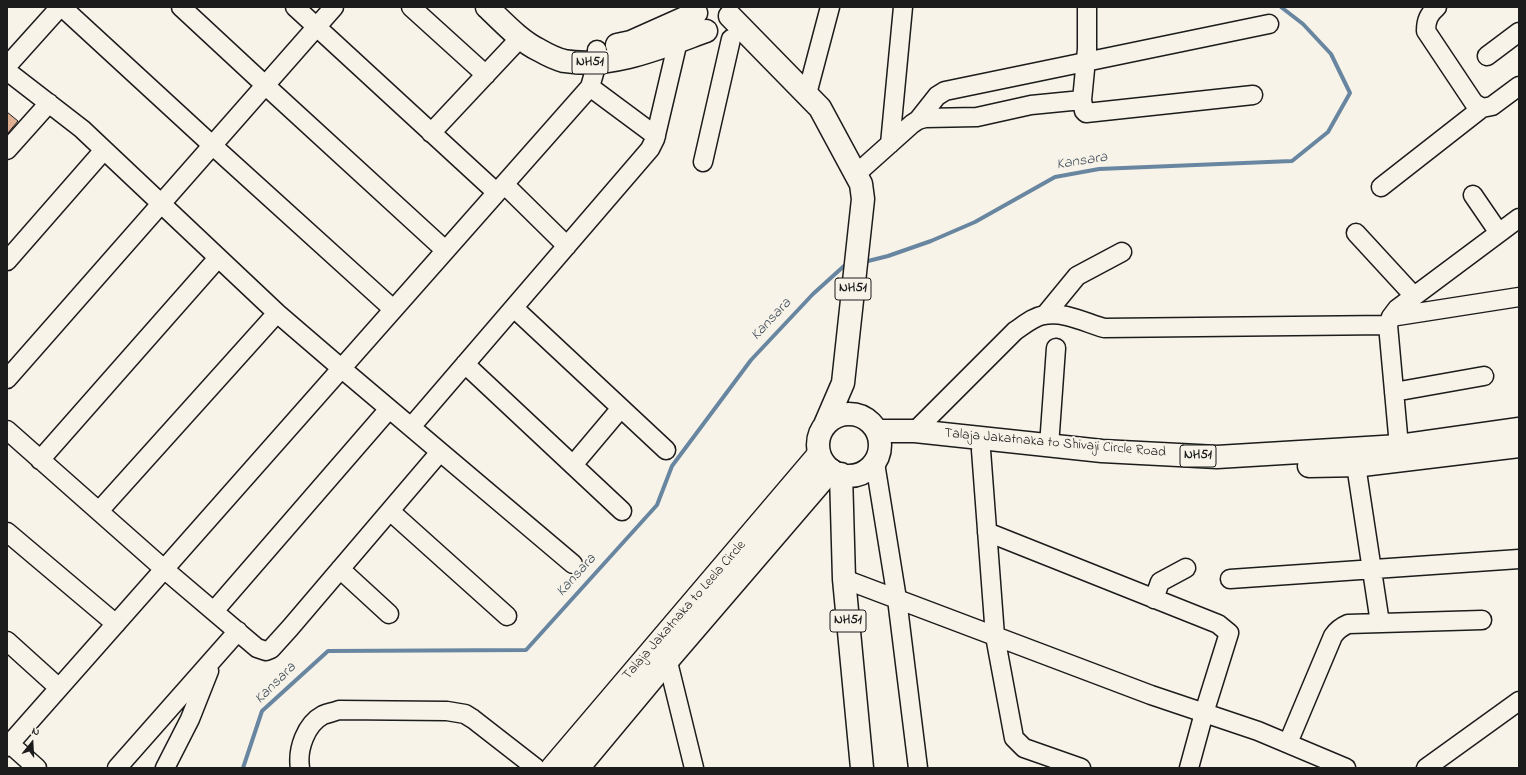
<!DOCTYPE html>
<style>
body{margin:0}
#map{position:relative;width:1526px;height:775px;overflow:hidden;background:#f7f3e8;font-family:"Indie Flower",sans-serif}
canvas{display:block}
.frame{position:absolute;inset:0;border:8px solid #1c1c1c;pointer-events:none}
.north{position:absolute;left:12px;top:723px;width:40px;height:40px;-webkit-text-stroke:3px #f7f3e8;paint-order:stroke;rotate:18deg;font-size:11px;font-weight:700;line-height:16px;text-align:center;color:#1c1c1c}
.north::after{content:'';display:block;margin:auto;width:14px;height:18px;background:#1c1c1c;clip-path:polygon(50% 0,100% 100%,50% 72%,0 100%)}
</style>
<div id="map">
<canvas width="1526" height="775"></canvas>
<div class="frame"></div>
<div class="north">N</div>
</div>
<script>
const ctx = document.querySelector('canvas').getContext('2d');
ctx.lineJoin = 'round';
function strokePath(path, color, width, dash) { ctx.strokeStyle = color; ctx.lineWidth = width; ctx.lineCap = dash ? 'butt' : 'round'; ctx.setLineDash(dash || []); ctx.stroke(path); }
function fill(path, color) { ctx.fillStyle = color; ctx.fill(path, 'evenodd'); }
function drawText(font, color, halo, rows, align = 'center') {
  ctx.font = font + ' "Indie Flower",sans-serif'; ctx.lineWidth = 4; ctx.setLineDash([]); ctx.textBaseline = 'middle'; ctx.strokeStyle = halo; ctx.fillStyle = color; for (const [text, x, y, turn = 0] of rows) {
    ctx.save(); ctx.translate(x, y); ctx.rotate((+turn || 0) * Math.PI / 180); ctx.textAlign = isNaN(turn) ? turn : align; if (halo) ctx.strokeText(text, 0, 0); ctx.fillText(text, 0, 0); ctx.restore();
  }
}
strokePath(new Path2D(`
 M864,262l24,-6 43,-15 44,-19 80,-45 44,-8 193,-8 36,-29 22,-39 -19,-39 -28,-30 -22,-17
 M243,768l19,-57 66,-60 198,-1 131,-145 15,-39 79,-106 62,-66 31,-28 5,-1`), '#6986a1', 4);
const building = new Path2D(`
 M7,112l11,9 -11,13z`);
fill(building, '#e0b092');
strokePath(building, '#1c1c1c', 1);
const minor = new Path2D(`
 M62,7l150,138 181,164
 M181,7l84,78 180,165
 M295,7l201,185
 M411,7l75,68
 M1087,7v42l-5,51 2,11 2,2 167,-18
 M1437,7c-8,7 -11,13 -11,24l48,72 8,5 10,-2 27,-20
 M1487,56l32,-24
 M7,66l53,-59
 M7,71l75,58 195,184 64,55 232,196
 M590,87l66,49
 M807,94l23,-87
 M918,120l19,-24 8,-5 324,-67
 M431,133l90,-96
 M890,144l13,-137
 M7,150l42,-47
 M703,162l28,-123
 M855,175l57,-51 6,-4 7,-2 52,-1 54,-12 51,-5
 M504,184l63,62
 M1381,187l101,-79
 M1473,195l26,38
 M1356,233l58,63
 M7,261l97,-111
 M514,308l152,142
 M1045,315l32,-39 45,-24
 M1391,317l128,-20
 M465,364l157,147
 M7,379l327,-372
 M1394,392l90,-16
 M411,427l239,-278 5,-10 23,-98
 M7,430l157,139 93,79 9,3 5,-2 19,-21 150,-176
 M915,431l100,-100c9,-6 18,-14 29,-16 20,-4 42,8 60,13l284,-3
 M1049,446l7,-98
 M1399,446l-11,-121 3,-8 6,-8 122,-91
 M981,450l14,186 19,102 10,10 57,20
 M40,460l178,-202
 M875,463l22,136 21,169
 M573,465l48,-57
 M1356,465l24,158
 M99,511l178,-198
 M390,511l117,105
 M7,532l109,92
 M987,532l231,92 11,9 -25,80 -15,55
 M340,569l49,45
 M844,579l307,116 107,36 88,37
 M1230,579l289,-20
 M1154,599l6,-17 26,-14
 M214,611l175,-202
 M7,641l52,47
 M665,650l29,118
 M1288,743l45,-107c4,-6 8,-9 15,-12l134,-4
 M10,744l27,24
 M7,747l583,-660 7,-24v-13
 M117,768l121,-137
 M165,768l25,-49 19,-48
 M300,768c-3,-19 6,-44 23,-53 5,-2 11,-3 16,-5l108,1 18,3 8,5 63,49
 M1426,768l93,-67`);
const major = new Path2D(`
 M552,768l267,-314
 M578,768l90,-108 163,-190`);
const highway = new Path2D(`
 M487,7c15,14 33,34 52,43 7,4 17,9 25,11 48,8 98,-14 142,-30
 M730,16l90,92 41,76 2,15 -20,184 -19,44
 M617,45l14,-3 65,-29
 M818 445a31 31 0 1 1 62 0a31 31 0 1 1-62 0Z
 M877,431h38l187,20 115,6 182,-11 120,-17
 M1309,466l53,-1 157,-19
 M841,474l3,105 18,189`);
strokePath(minor, '#1c1c1c', 21);
strokePath(major, '#1c1c1c', 25);
strokePath(highway, '#1c1c1c', 25);
strokePath(minor, '#f7f3e8', 18);
strokePath(major, '#f7f3e8', 22);
strokePath(highway, '#f7f3e8', 22);
for (const [x, y, w] of [
 [590,63,36],
 [853,289,36],
 [1198,456,36],
 [848,621,36]
]) { const box = new Path2D(); box.roundRect(x - w / 2, y - 11, w, 22, 3); ctx.fillStyle = '#f7f3e8'; ctx.fill(box); strokePath(box, '#1c1c1c', 1); }
drawText('bold 13px', '#1c1c1c', null, [
 ["NH51",590,63],
 ["NH51",853,289],
 ["NH51",1198,456],
 ["NH51",848,621]
]);
drawText('14px', '#1c1c1c', '#f7f3e8', [
 ["Talaja Jakatnaka to Shivaji Circle Road",1055,444,5],
 ["Talaja Jakatnaka to Leela Circle",685,611,-49]
]);
drawText('italic 15px', '#43515e', '#f7f3e8', [
 ["Kansara",1082,162,-9],
 ["Kansara",772,320,-47],
 ["Kansara",577,576,-48],
 ["Kansara",276,684,-45]
]);
</script>
